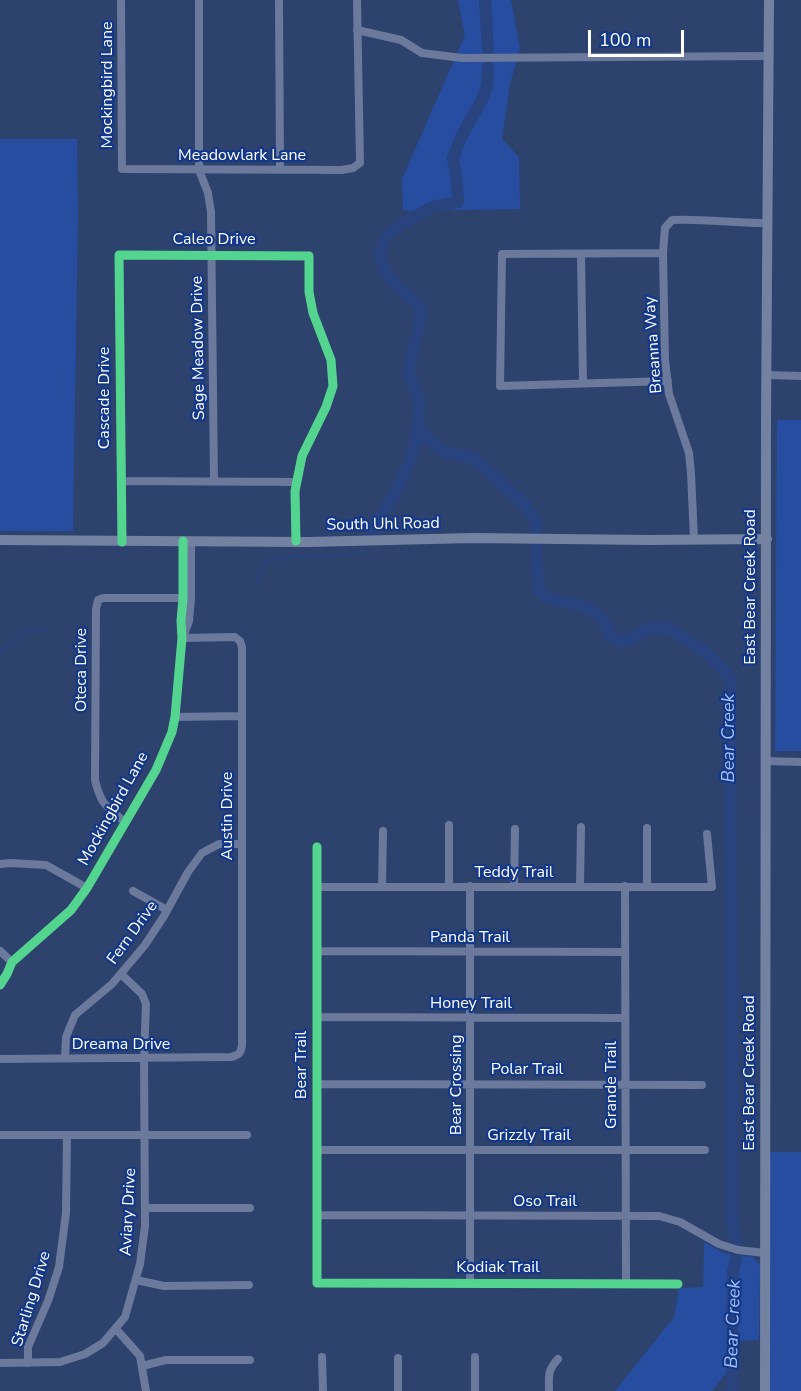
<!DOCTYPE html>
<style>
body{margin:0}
#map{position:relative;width:801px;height:1391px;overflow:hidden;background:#2e426e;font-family:"Nunito Sans",sans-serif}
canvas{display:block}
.scale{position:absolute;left:588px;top:30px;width:96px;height:27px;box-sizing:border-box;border:3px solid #fff;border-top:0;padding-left:8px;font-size:18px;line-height:21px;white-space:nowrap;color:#fff;-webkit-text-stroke:4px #133889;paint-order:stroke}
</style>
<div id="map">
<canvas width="801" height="1391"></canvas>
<div class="scale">100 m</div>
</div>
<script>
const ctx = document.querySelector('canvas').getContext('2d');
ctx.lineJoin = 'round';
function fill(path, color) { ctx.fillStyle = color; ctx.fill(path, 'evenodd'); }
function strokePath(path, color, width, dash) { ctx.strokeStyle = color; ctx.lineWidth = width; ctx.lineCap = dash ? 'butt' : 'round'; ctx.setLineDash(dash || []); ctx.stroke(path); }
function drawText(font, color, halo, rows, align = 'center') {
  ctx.font = font + ' "Nunito Sans",sans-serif'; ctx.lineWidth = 4.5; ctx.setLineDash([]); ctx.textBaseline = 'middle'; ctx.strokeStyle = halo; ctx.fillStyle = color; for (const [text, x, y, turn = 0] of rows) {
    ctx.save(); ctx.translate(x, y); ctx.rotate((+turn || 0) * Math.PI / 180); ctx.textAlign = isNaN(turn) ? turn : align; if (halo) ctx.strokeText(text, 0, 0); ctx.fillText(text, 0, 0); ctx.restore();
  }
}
fill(new Path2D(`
 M458,0h53l9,48 -10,36 -8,55 17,18 1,52 -117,2 -1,-32 63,-144z
 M0,139h77l1,75 -5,317h-73z
 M777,420h24v331h-26z
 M763,1152h38v239h-39z
 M704,1242l19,11 30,4 7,8 -1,75 -27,1 -3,29 -17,21h-97l59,-74 5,-29 24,-1z`), '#264da0');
strokePath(new Path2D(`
 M257,581l8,-19 10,-4 73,-3 14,-4 2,-4
 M0,653l22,-20 27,-5`), '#29437e', 2);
strokePath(new Path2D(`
 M485,0l3,52
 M417,426l15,17 13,9 29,6 50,46 12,17v13
 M371,531l22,-34 15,-31 7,-23 5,-41 -12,-31 13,-53 -3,-13 -21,-19 -12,-15 -6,-15 7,-20 19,-14 27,-15 26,-5 -1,-20 -4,-24 8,-21 21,-37 5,-14 1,-18
 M536,546l1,26 2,19 9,7 36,8 18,12 9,19 8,4h8l22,-13 21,1 37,24 18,18 5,9 2,359
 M732,1044v176l4,24
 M732,1391l1,-120 3,-13`), '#29437e', 12);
strokePath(new Path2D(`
 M121,0l1,169 220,1 11,-2 7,-5 -3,-163
 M199,0v170l9,23 3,19 3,270
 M279,0l1,170
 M357,30l44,10 21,13 40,5 307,-2
 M663,253l-161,1 -2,132 168,-5
 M581,254l2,129
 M767,375l34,1
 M121,481l176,1
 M694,539l-3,-66 -2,-20 -20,-59 -4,-34 -2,-107 2,-25 7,-8c32,-2 64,4 96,3
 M122,542l-3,-287 190,1v36l4,21 18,47 2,26 -7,21 -24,49 -7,35 1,50
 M183,637l6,-16 2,-23v-57
 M175,717l67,-1
 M765,761l36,1
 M125,822c-19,-16 -24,-17 -30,-42l1,-171 2,-9 5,-2h88
 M449,825v61
 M317,847v436l361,1
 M0,864l11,-1 35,2 41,23
 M470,886v397
 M514,886l1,-57
 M580,886l1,-59
 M625,886l1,397
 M647,886v-58
 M317,887h395l-5,-53
 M382,887l1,-56
 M133,891l34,19
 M0,951l12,11
 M317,951l307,1
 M0,985l7,-11 5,-12 59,-52 16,-22 69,-118 16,-38 3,-15 7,-79 -1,-17 2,-23v-57
 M317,1017l308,1
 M65,1058l1,-21 9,-22 37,-31 33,-39 19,-29 24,-44 14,-19 17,-9h23
 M0,1059l231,-2c8,-2 10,-4 11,-12v-398l-2,-6 -5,-4 -53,1
 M317,1084l385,1
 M0,1135h247
 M317,1150h388
 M145,1208h105
 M317,1215l342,1 21,6 39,22 19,6 27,3
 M136,1280l28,6 85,-1
 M116,1329l24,27 6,35
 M322,1357l1,34
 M475,1357v34
 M0,1363l60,-1 25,-8 18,-11 22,-26 15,-53 5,-38 -1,-168 2,-54 -4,-10 -21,-20
 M28,1363v-16l20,-46 11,-34 7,-54 1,-78
 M142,1366l24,-6h84
 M398,1391v-33
 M549,1391c0,-15 -2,-20 9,-32`), '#6a799c', 8);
strokePath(new Path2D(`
 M0,540l308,2 164,-4 177,2 118,-1
 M765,1391l1,-971 3,-420`), '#7482a1', 10);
strokePath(new Path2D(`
 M122,542l-3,-287 190,1v36l4,21 18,47 2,26 -7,21 -24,49 -7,35 1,50
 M317,847v436l361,1
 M0,985l7,-11 5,-12 59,-52 16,-22 69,-118 16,-38 3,-15 7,-79 -1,-17 2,-23v-57`), '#53d58f', 9);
drawText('16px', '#fff', '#133889', [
 ["Mockingbird Lane",108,85,-90],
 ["Meadowlark Lane",242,156],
 ["Caleo Drive",214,240],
 ["Breanna Way",654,345,-94],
 ["Sage Meadow Drive",199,348,-91],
 ["Cascade Drive",105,398,-90],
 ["South Uhl Road",383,525,-1],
 ["East Bear Creek Road",751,587,-90],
 ["Oteca Drive",82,670,-90],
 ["Mockingbird Lane",114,809,-61],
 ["Austin Drive",228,816,-90],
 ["Teddy Trail",514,873],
 ["Fern Drive",133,933,-54],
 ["Panda Trail",470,938],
 ["Honey Trail",471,1004],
 ["Dreama Drive",121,1045],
 ["Bear Trail",302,1065,-90],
 ["Polar Trail",527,1070],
 ["East Bear Creek Road",750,1073,-90],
 ["Bear Crossing",457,1085,-90],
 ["Grande Trail",612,1085,-90],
 ["Grizzly Trail",529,1136],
 ["Oso Trail",545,1202],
 ["Aviary Drive",129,1212,-87],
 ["Kodiak Trail",498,1268],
 ["Starling Drive",32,1299,-73]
]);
drawText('italic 18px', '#a5c0f7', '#133889', [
 ["Bear Creek",730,738,-90],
 ["Bear Creek",734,1324,-88]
]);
</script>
